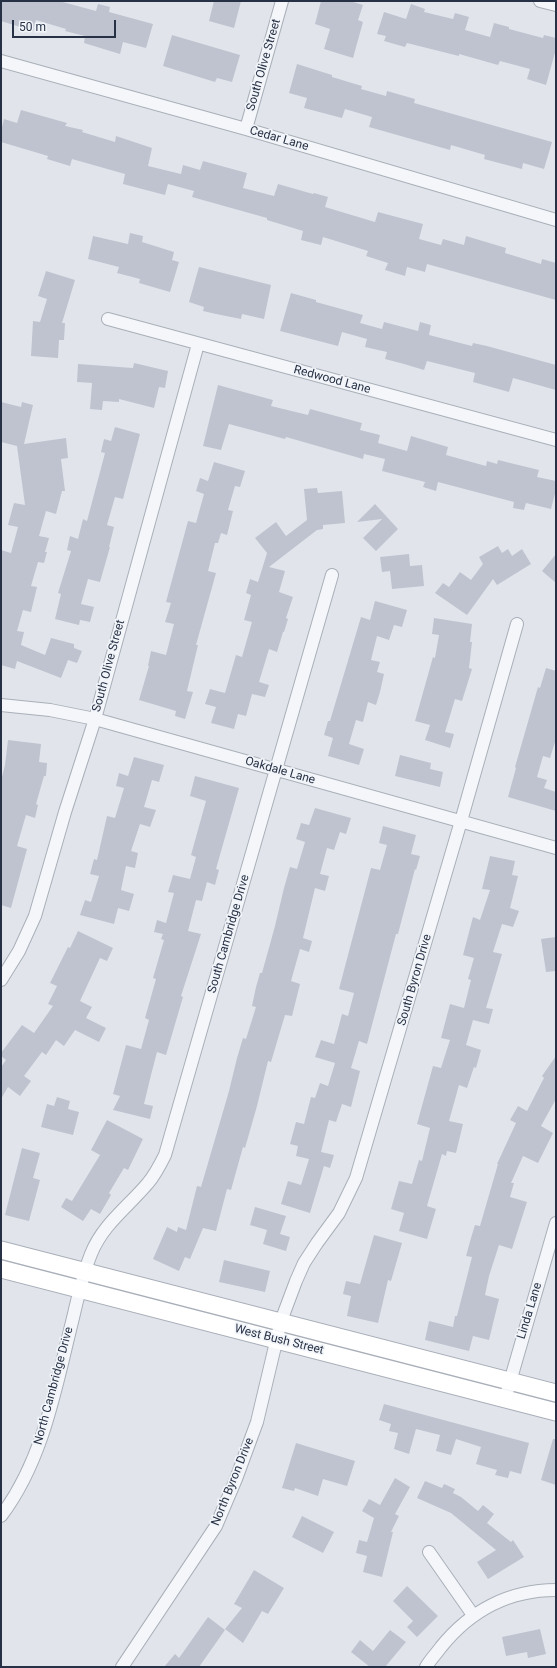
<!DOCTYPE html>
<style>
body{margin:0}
#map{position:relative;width:557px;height:1668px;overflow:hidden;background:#e1e5eb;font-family:Roboto,sans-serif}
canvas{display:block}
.frame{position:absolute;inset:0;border:2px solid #273145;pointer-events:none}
.scale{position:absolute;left:12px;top:20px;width:104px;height:18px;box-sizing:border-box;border:2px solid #273145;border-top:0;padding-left:5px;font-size:12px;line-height:14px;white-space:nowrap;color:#273145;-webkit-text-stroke:3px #f1f4f8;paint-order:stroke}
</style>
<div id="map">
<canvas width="557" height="1668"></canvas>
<div class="frame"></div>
<div class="scale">50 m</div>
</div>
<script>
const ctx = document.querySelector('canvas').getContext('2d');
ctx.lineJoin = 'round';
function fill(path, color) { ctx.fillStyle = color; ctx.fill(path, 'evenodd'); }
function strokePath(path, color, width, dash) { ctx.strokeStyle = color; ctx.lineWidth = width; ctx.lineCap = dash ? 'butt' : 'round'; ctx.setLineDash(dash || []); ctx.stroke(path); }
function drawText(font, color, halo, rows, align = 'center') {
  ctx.font = font + ' Roboto,sans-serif'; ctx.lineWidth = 3.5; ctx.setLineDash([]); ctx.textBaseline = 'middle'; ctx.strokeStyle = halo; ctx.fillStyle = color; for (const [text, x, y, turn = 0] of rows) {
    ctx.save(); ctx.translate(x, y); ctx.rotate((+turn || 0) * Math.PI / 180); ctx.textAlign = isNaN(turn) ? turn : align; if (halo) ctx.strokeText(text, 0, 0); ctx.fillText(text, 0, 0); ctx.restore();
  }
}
fill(new Path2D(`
 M1,1h58l37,10 2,-7 12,3 -1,5 44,12 -7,24 -23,-6 -3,12 -36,-11 1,-7 -20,-5 1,-2 -30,-9 -3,11 -32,-10z
 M214,1h27l-7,27 -25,-7z
 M321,1h29l13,4 -5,15 5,2 -10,36 -29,-9 6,-20 -15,-5z
 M411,4l14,5 -1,3 29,7 2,-6 14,4 -4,13 25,7 4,-14 15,4v2l34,9 1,-3 12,3v11l-10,36 -19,-6 3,-10 -30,-8 -2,4 -39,-11v2l-52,-13 -2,4 -21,-6 2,-5 -9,-2 7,-22 22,7z
 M172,35l68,20 -8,27 -15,-4 -2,4 -52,-16z
 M297,64l35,11v2l30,9 -1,3 25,7 1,-5 28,8 -1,4 138,39 -8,27 -21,-6 -1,6 -23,-6 -15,-4 1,-4 -34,-10 -1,5 -81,-23 3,-10 -27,-8 -3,9 -38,-10 3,-10 -18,-5z
 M21,110l46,13 -2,3 18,4 -1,2 33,10 1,-6 36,12 -4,18 33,8 2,-9 17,5 3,-9 44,12 -4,15 31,8 4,-12 35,10 1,-1 14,4 -3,10 50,15 3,-10 45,12 -4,15 22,6 2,-6 21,6 2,-9 40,12 -1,5 36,11 1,-5 14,4v37l-129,-36 -2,8 -18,-5 -2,9 -20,-6 3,-7 -22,-7 2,-5 -45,-14 -2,8 -20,-5 2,-9 -36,-11v-2l-75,-21 2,-6 -26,-7 -3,11 -42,-11 2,-10 -53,-15 -2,7 -23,-7 1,-3 -47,-14v-11l3,-12 13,4z
 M130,233l13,3 -1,6 32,10 -2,8 7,2 -9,30 -31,-9 1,-4 -23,-6 2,-6 -31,-8 5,-23 35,8z
 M199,267l72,18 -7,34 -22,-5 -1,5 -25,-5 -13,-3 1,-4 -15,-5z
 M46,271l29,9 -13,43h3l-1,17h-5l-1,18 -27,-2 2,-35 7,1 7,-23 -9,-3z
 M291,293l25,7v2l47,13 -3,8 22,6 2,-7 34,9 2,-9 11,3 -2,10 43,11 1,-3 14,3 69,19v25l-43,-12 -4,14 -36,-10 2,-9 -48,-12 -3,9 -20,-6 -19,-5 2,-7 -22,-5 2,-8 -25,-7 -4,14 -58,-15z
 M134,363l34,8 -3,17 -6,-1 -5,21 -35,-9v3l-16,-1 -1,9 -12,-1 2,-26 -15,-1 1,-18 55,4z
 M218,385l55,15 -2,6 37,9 2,-6 52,14 -2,7 20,5 -2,8 29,8 4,-15 37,11 -2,8 40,11 1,-5 10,3 1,-4 41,10 -2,7 19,4v9l-5,19 -25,-6 -2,7 -11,-2 1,-6 -76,-20 -2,9 -13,-4 2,-5 -43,-11 3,-12 -21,-5 -1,5 -77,-22 -1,2 -56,-15 -8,26 -18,-4z
 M1,402l20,5 1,-5 11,3 -9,39 42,-6 2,20 -7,1 4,32h-3l-6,23 -10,-3 -7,25 10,2 -4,14h2l-3,11 -6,-1 -7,24 6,1 -6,25 -8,-2 -6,21 7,1 -3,13 24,10 6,-17 23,6v4l8,3 -5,12 -9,-3 -7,18 -44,-17 -2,8 -14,-4v-115l10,3 7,-26 -10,-2 6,-22 11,2 -8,-59 -16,-4z
 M115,427l25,7 -17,65 -8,-2 -8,28 7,2 -5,20h1l-10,35 -12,-3 -7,25 13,3 -4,15 -10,-2 -1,5 -24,-6 6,-25 -3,-1 13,-42 -4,-1 3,-14 8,3 5,-20 4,2 18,-68 -4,-1 3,-13 7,2z
 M214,462l31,9 -5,16 -5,-1 -7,24 5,1 -6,24 -6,-2 -3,10h-3l-7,28 8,2 -20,72h2l-11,46 6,1 -8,27 -10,-3 1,-5 -37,-11 10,-34h-1l3,-15 15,4 8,-31 -9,-2 6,-19 -5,-1 22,-81 8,2 8,-29 -8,-3 4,-13 8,3z
 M317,488l1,5 24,-2 3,32 -22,2v4l-6,1 -48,37 16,4 -6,21 14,5 -7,21 2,1 -4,13h-1l-6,20 -8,-3 -10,33 10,3 -4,12 -13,-3 -6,22 -8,-2 -4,15 -23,-6 5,-16 -11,-3 5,-15 15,4 11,-38 6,2 10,-35 -8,-2 7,-25 -5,-2 4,-14 8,3 9,-29 -12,-15 21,-16 10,14 21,-16 -3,-31z
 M375,504l23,25 -22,22 -13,-13 19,-19 -25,3z
 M498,546l4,7 6,-4 4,7 10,-7 9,15 -34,21 -4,-6 -26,36 -32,-22 8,-10 6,4 11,-15 11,8 12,-16 -4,-7z
 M409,554l1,12 12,-1 2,21 -32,3 -2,-18 -8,1 -2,-15z
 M556,554v29l-14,-12z
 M375,601l32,9 -5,17 -8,-2 -5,15 -12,-4 -6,24 9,2 -3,10 7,2 -4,18 -4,13 -8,-3 -5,20 -7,-2 -7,24 15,5 -5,16 -31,-9 5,-18 -9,-3 4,-14h2l31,-104 9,3z
 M434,618l38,6 -2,18h2l-3,26 3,1 -10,32 -7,-2 -10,33 9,2 -4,14 -25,-8 5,-15 -15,-4 18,-64 2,1 4,-23 -7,-1z
 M546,668l10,3v68l-6,19 -7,-2 -6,21 10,3 -3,8 12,4v19l-48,-14 8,-29 -1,-1 23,-80 2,1z
 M8,740l33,4 -2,18 8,1 -1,13h-2l-8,28 2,1 -3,13 -9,-3 -9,31 10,3 -16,59 -10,-3v-124l4,-16z
 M400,755l31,8 -1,6 13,3 -3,15 -45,-11z
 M134,757l30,8 -5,17 -7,-2 -8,27 12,3 -6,17 -10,-3 -9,27 7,2 -3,15 -9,-2 -5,24 13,4 -5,17 -11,-3 -4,16 -34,-9 5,-15 6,2 8,-26 -9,-2 4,-15 3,1 10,-44 8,2 9,-30 -8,-2 3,-13 9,3z
 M195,776l44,12 -23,81 3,1 -4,15 -8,-3 -5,19 -6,-1 -8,31 13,3 -20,62 2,1 -17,58 -9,-3 -6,23 -7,29 9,2 -3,13 -37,-9 7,-14 -7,-2 13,-49 15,4 8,-29 -4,-2 11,-39 -3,-1 11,-38 -3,-1 2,-5 -9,-2 3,-12 9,3 8,-30 -6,-1 5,-17 17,4 6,-22 -5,-2 15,-54 -16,-5z
 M315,808l36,10 -5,16 -6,-2 -6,18 -7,-2 -7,26 9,2 -4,15 -10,-3 -12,50 9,3 -3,11 -9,-3 -9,32 9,3 -8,32 -7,-1 -14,47 -3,-1 -11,45 -12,42 -2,-1 -12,43 -4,-1 -11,42 -13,-3 -13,31 -5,-2 -6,14 -26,-12 14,-32 10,5 1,-5 8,3 11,-44 4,1 28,-96 8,-33 6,-20 3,1 10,-32 -4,-1 4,-19 4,-14h2l13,-47 9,-38 6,-21 7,2 8,-27 -9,-3 5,-16 8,2z
 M383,826l33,9 -5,19 9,2 -4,14 -1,-1 -17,65h-2l-29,110 -8,-3 -8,27 9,3 -9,36 -9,-3 -6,18 -7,-2 -8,32 13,3 -4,13 -6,-2 -14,47 -29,-9 7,-23 13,4 8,-26 -13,-3 2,-10 -8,-2 6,-22 8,2 7,-27 4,1 5,-15 8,3 7,-23 -20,-6 6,-17 13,4 8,-30 6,2 6,-23 -15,-4 32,-121 9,2 7,-25 -8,-2z
 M490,856l25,5 -3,14 6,1 -8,32 9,3 -6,16 -11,-3 -9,28 9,2 -16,54 7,1 -4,15 -16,-4 -7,25 15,5 -5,18 -2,-1 -7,21 -8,-3 -10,36 14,3 -7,29 -9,-2 -1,5 -4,-2 -15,52 9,3 -9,30 -28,-8 5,-18 -13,-4 8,-28 13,3 7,-24 3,1 8,-33 -13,-4 16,-58 8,2 9,-28 -9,-2 9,-34 14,4 7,-28 -3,-1 6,-21 -11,-3 10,-38 7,3 10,-30 -8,-1z
 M78,931l35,17 -6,13 -7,-3 -20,43 12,6 -6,11 20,10 -7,14 -24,-12 -11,16 -8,-6 -10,15 -4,-3 -18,24 7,5 -11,15 -12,-9 -7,12v-32l5,-7 -5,-4v-3l21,-28 12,8 19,-27 -5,-2 9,-18 -7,-3 18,-36 2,1z
 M556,937v34l-10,1 -5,-33z
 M556,1056v43l-15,27 12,7 -15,30 -15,-7 -12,27h3l-4,14 17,5 -15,47 -13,-4 -10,31 -4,19 14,4 -10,41 -16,-4 -4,15 -44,-11 4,-19 24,6 2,-11h2l15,-59 -6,-1 5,-18 4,-13 5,1 18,-62h-1l19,-41 -6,-3 8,-14 9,5 17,-33 -2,-2z
 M57,1097l13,4 -2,8 11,3 -6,23 -32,-8 6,-23 7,2z
 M107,1120l36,19 -15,31 -4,-2 -15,25 2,2 -11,19 -9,-5 -8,12 -22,-14 5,-9 6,3 28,-46 -9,-5z
 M22,1148l18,5 -7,25 7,2 -11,41 -24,-6z
 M255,1207l31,9 -6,18 10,3 -4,14 -23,-7 4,-14 -17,-5z
 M374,1235l28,8 -11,38 -3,-1 -10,43 -31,-7 4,-20 -8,-2 3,-13 14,3z
 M224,1260l46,11 -5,21 -46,-10z
 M384,1404l145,39 -8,31 -11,-3 -2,7 -13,-3 2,-5 -21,-6 5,-17 -25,-8 -5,16 -15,-4 4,-16 -24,-6 -7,25 -15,-5 4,-16 -9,-2 2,-7 -12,-4z
 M553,1439h3v46l-15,-5z
 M296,1443l59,18 -8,25 -24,-7 -5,17 -23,-8 -1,3 -12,-3z
 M395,1478l15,9 -15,27 4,2 -8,16h2l-11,45 -19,-5 4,-16 -11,-3 3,-13 8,2 7,-24 -12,-7 7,-12 11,6z
 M425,1481l17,7 2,-4 11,5 -2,4 8,4 17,14 5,-6 11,9 -7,9 24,19 2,-2 11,17 -36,22 -11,-17 19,-12 -45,-37 -34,-15z
 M302,1516l32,16 -11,21 -31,-16z
 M254,1570l30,18 -16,26 -6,-3 -19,32 -18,-14 17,-21 -8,-4z
 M407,1586l31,30 -21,21 -10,-10 6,-6 -20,-20z
 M208,1617l17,13 -26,37h-35l11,-13 4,4z
 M540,1629l6,25 -18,4 -1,-6 -21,4 -4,-19z
 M390,1630l16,12 -21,25h-15l-19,-15 9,-12 13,11z`), '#bec3cf');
const minor = new Path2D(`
 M540,1l16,4
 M1,61l245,68 310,91
 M246,129l36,-128
 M108,319l448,121
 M1,705l49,5 45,9 461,129
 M1,980l18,-29 16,-35 30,-104 30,-93 103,-375
 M505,1399l51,-176
 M1,1516c43,-57 55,-131 72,-198 5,-22 10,-44 18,-64 12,-30 37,-47 57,-71 7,-8 12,-18 17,-28l167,-580
 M429,1552l44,63
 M122,1667l94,-141 20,-47 21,-57 24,-101 15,-40 8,-18 13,-20 22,-30 17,-35 105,-357 56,-197
 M426,1667c4,-7 10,-13 15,-20 29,-36 68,-57 115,-57`);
const secondary = new Path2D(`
 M1,1250l555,143
 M1,1269l555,143`);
strokePath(minor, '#a9afb9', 14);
strokePath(secondary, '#a9afb9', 19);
strokePath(minor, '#f4f6f9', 12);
strokePath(secondary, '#fff', 17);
drawText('12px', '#273145', '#f1f4f8', [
 ["South Olive Street",264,65,-74],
 ["Cedar Lane",279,139,16],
 ["Redwood Lane",332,380,15],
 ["South Olive Street",109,666,-75],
 ["Oakdale Lane",280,771,16],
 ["South Cambridge Drive",229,934,-74],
 ["South Byron Drive",415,980,-74],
 ["Linda Lane",530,1311,-73],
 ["West Bush Street",279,1340,14],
 ["North Cambridge Drive",54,1386,-75],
 ["North Byron Drive",233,1482,-68]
]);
</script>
